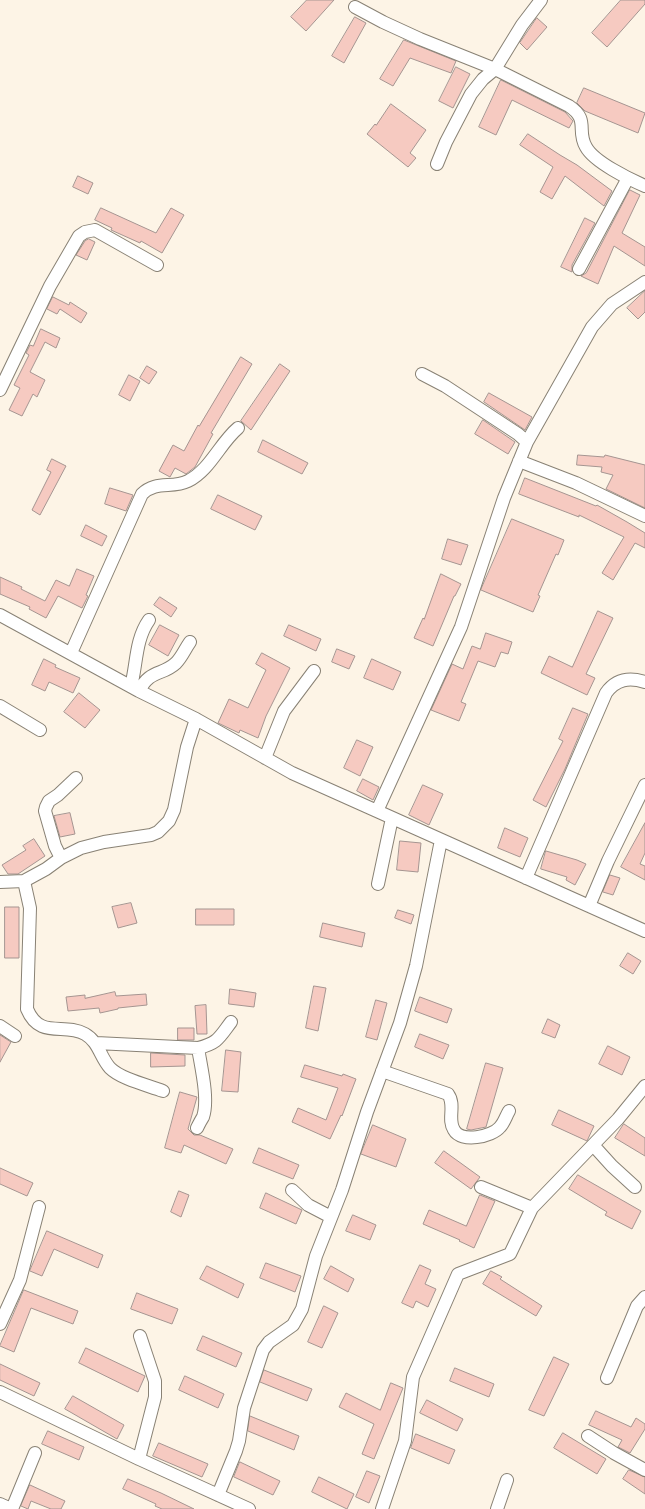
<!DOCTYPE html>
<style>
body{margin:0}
canvas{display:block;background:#fdf4e6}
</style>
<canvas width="645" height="1509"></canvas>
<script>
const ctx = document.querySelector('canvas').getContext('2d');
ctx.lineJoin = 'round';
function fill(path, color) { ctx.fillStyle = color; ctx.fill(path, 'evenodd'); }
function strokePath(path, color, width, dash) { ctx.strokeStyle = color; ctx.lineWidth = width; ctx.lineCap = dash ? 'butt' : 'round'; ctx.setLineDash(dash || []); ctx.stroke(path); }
const building = new Path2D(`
 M307,0h27l-28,31 -15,-14z
 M621,0h24v4l-38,43 -15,-14z
 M355,17l11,6 -22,40 -12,-7z
 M537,18l10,9 -20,23 -7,-7z
 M404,40l52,21 -5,12 -41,-15 -17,28 -13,-7z
 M456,67l14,7 -17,34 -14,-7z
 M501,80l64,32 8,9 -4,7 -57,-28 -16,35 -17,-8z
 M584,88l61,25 -7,20 -53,-22 -8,-8z
 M391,104l35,26 -16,23 6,5 -8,9 -41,-33 8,-10 1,1z
 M528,134l32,21 17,10 35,26 -8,15 -39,-30 -13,23 -12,-7 13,-25 -33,-22z
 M78,176l15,7 -5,11 -15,-7z
 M630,190l10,5 -18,38 23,14v19l-31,-20 -16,38 -13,-6 -4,-2 5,-3z
 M101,208l55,25 15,-25 13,7 -22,38 -21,-12 -1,2 -29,-13 1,-2 -17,-8z
 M585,218l10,5 -23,42v7l-11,-5z
 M89,239l6,3 -8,18 -11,-5 9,-14z
 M645,291v21l-7,7 -11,-11z
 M53,297l16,8 1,-3 17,11 -6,10 -21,-14 -3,5 -10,-5z
 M41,329l19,9 -4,10 -11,-6 -15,30 15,8 -8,17 -4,-3 -11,22 -13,-6 11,-22 -6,-3 15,-30 -3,-2 4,-8 3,1z
 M241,357l11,7 -41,69 2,1 -18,33 -9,7 -11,-6 -5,9 -11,-6 14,-26 11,6 14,-26 1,1z
 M280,364l10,7 -39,59 -10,-9z
 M147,366l10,6 -8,12 -9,-6z
 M129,375l11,6 -10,20 -11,-6z
 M489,393l43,24 -7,13 -41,-28z
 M483,420l32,22 -7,12 -33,-20z
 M263,440l45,23 -6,11 -44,-22z
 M578,455l26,2 1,-2 40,10v43l-39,-19 7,-14 -12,-3 1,-5 -25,-2z
 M52,459l14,7 -26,49 -8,-5 19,-38 -4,-2z
 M525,478l71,28 1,-1 30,17 18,11v15l-10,-5 -22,37 -11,-7 22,-36 -45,-22v2l-60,-23z
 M110,488l23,7 -7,16 -21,-7z
 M218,495l44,21 -7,14 -44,-21z
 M512,519l52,21 -6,15 -2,-1 -18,41 2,1 -7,16 -52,-22z
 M86,525l21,11 -5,10 -21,-10z
 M448,539l20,6 -7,20 -19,-6z
 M77,569l17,7 -8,19 2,1 -6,12 -24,-12 -12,22 -17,-9 1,-2 -30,-13v-17l22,10 -1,2 24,12 11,-21 13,6z
 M441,574l20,10 -6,12h-1l-21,50 -19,-8 9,-20 1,1z
 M160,597l17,11 -6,9 -17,-12z
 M598,611l15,7 -27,56 9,4 -8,17 -46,-22 8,-17 23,11z
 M160,625l19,10 -11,21 -19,-11z
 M289,625l32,14 -5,12 -32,-15z
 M486,633l26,9 -4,12 -7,-2 -6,15 -17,-6 -17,41 5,2 -7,17 -28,-11 21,-46 11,5 9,-23 8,3z
 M337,649l18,7 -6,13 -17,-7z
 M262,653l28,15 -24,48 -8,22 -18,-8 -1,3 -21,-10 11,-24 19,9 18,-38 -10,-6z
 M44,659l12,6 -1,2 25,11 -7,15 -24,-11 -4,9 -13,-6z
 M372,659l29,13 -8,18 -29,-12z
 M79,693l21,17 -15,18 -21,-16z
 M573,708l15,6 -23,55 -19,38 -13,-7 30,-59 -4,-2z
 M357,740l16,7 -13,29 -16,-8z
 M363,779l16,8 -6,13 -16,-9z
 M423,785l20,9 -14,31 -20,-10z
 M70,813l5,21 -15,3 -6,-21z
 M645,823v30l-5,11 5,2v14l-24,-13z
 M505,828l23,10 -8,19 -22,-9z
 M34,839l11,17 -27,18h-10l-6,-9 24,-15 -3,-4z
 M400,841l21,2 -3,29 -21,-2z
 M546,851l31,9 9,4 -11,21 -9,-5 1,-3 -26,-8z
 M610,875l10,3 -7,17 -10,-3z
 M131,903l6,20 -19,5 -6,-21z
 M5,907h14v51h-14z
 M196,909h38v16h-38z
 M398,910l16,5 -3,9 -16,-6z
 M323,923l42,10 -3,14 -42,-10z
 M628,953l13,8 -8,13 -13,-8z
 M314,986l12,2 -8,43 -12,-3z
 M230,989l26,4 -2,14 -25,-3z
 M115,992l1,4 30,-2 1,11 -29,3v1l-18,4 -1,-5 -31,3 -2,-14 19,-2v3z
 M420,997l32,12 -5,14 -32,-12z
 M376,1000l11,3 -10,37 -11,-3z
 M206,1005l1,29h-10l-2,-28z
 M548,1019l12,6 -5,13 -13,-5z
 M178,1028h16v12h-16z
 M420,1034l29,11 -6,14 -28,-12z
 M0,1035l11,7 -11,20z
 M608,1046l22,11 -8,18 -23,-11z
 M226,1050l15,2 -3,40 -16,-1z
 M151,1053l34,2v11l-34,1z
 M486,1063l17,5 -17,59 -15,3 -4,-1z
 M305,1065l37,11 1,-2 13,5 -14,37 -1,-1 -11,24 -38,-17 6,-14 28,12 12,-32 -37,-11z
 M180,1092l17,5 -9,32 6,6h6l33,14 -7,15 -42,-19 -3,8 -16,-5z
 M559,1110l35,16 -7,15 -35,-16z
 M624,1124l21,14v18l-30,-18z
 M373,1125l33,14 -10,28 -35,-13z
 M259,1148l40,17 -6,14 -40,-16z
 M444,1151l36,26 -9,12 -36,-26z
 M0,1168l33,15 -6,13 -27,-12z
 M578,1175l63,36 -9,18 -27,-14 2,-3 -38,-23z
 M179,1191l10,4 -8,22 -10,-5z
 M266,1193l36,17 -6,14 -36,-16z
 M480,1195l15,6 -21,47 -15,-7 1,-1 -37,-16 6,-14 37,16z
 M353,1215l23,10 -6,15 -24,-9z
 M47,1231l56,24 -5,13 -44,-19 -12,27 -12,-5z
 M266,1263l35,13 -6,16 -35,-14z
 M420,1265l11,5 -6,14 11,5 -8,18 -12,-6 -3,7 -11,-5z
 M207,1266l37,18 -6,14 -38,-19z
 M331,1266l23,13 -6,13 -24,-13z
 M491,1271l11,6 -2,2 42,27 -6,10 -53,-32z
 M24,1290l54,21 -5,13 -42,-16 -17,44 -14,-6z
 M137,1293l41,16 -6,15 -41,-15z
 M324,1306l14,7 -16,35 -14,-6z
 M203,1336l39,17 -6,14 -39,-17z
 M86,1348l59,28 -7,16 -59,-29z
 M554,1357l15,7 -25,52 -15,-6z
 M0,1364l40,19 -6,13 -34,-16z
 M455,1368l39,16 -5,13 -39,-16z
 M264,1370l48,19 -5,12 -47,-19z
 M185,1376l39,18 -6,14 -39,-18z
 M391,1383l12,5 -29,71 -12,-5 12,-30 -35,-17 7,-14 34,17z
 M73,1396l51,29 -7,14 -52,-30z
 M427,1400l36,19 -6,12 -37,-18z
 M596,1411l35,16 5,-9 9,6v5l-15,24 -12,-6 4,-7 -33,-15z
 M250,1416l49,20 -5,14 -46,-19z
 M48,1431l36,16 -5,13 -37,-16z
 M563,1433l43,26 -9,15 -43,-26z
 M416,1434l39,16 -6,14 -38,-16z
 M159,1443l49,21 -6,13 -49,-21z
 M240,1462l40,19 -7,14 -39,-18z
 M629,1470l16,7v17l-22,-15z
 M367,1471l13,5 -11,27 -13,-6z
 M319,1477l35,17 -7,15 -35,-17z
 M128,1479l33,14 33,16h-32l-7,-3 1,-2 -33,-15z
 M30,1485l35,16 -4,8h-10l-20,-8 -3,8 -7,-3z`);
fill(building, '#f6cac1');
strokePath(building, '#a59591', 1);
const minor = new Path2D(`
 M355,7l28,15 37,17 75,30 74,37c21,14 7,24 17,41 8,15 43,32 59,39
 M437,164l9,-22 25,-48 12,-15 12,-10 27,-44 19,-25
 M579,269l49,-91
 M422,374l23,12 73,48 9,8
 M0,390l50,-104 29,-50 6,-4 10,-2 62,35
 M519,461l57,22 69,33
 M0,615l139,76 57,28 96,54 353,158
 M71,653l71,-159c14,-14 30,-5 46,-13 22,-11 32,-38 50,-53
 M131,686c6,-22 4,-46 18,-66
 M139,691c11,-22 23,-15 37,-28 6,-6 9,-14 14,-21
 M0,706l40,24
 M265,758l19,-47 30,-40
 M377,811l84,-184 43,-129 23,-56 65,-115 20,-23 33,-22
 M61,858l-6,-12 -10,-35 1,-4 3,-6 9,-6 18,-17
 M526,878l80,-185c10,-14 23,-16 39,-11
 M24,881l6,27 -3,101c13,31 37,13 58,25 14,8 15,23 25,34 11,11 37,17 53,23
 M0,882l24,-1 22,-12 15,-11 20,-10 23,-6 47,-7 7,-3 11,-11 5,-11 13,-63 9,-28
 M378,884l14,-66
 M589,906l19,-45 37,-76
 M0,1026l15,10
 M96,1043l102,5c3,19 11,51 5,69 -2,3 -4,7 -6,11
 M198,1048c20,-5 21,-10 33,-26
 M382,1071l66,23c8,11 -1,25 6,36 7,13 38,7 46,-3 4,-4 6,-11 9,-16
 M593,1145l19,21 23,21
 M481,1187l51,21
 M292,1190l16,15 23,12
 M0,1324l20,-44 19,-73
 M607,1378l30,-72 8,-9
 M0,1392l139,67 110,50
 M588,1436l26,17 31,17
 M139,1459l16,-62v-16l-15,-45
 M218,1495l18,-44 3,-10 5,-33 19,-58 6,-8 24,-17 9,-16 14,-53 26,-66 25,-78 33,-89 16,-57 25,-126
 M0,1504l11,5
 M12,1509l23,-56
 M382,1509l23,-68 8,-64 45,-103 52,-20 22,-46 86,-89 27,-33
 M497,1509l10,-29`);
strokePath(minor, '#898275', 14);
strokePath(minor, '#fff', 12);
</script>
